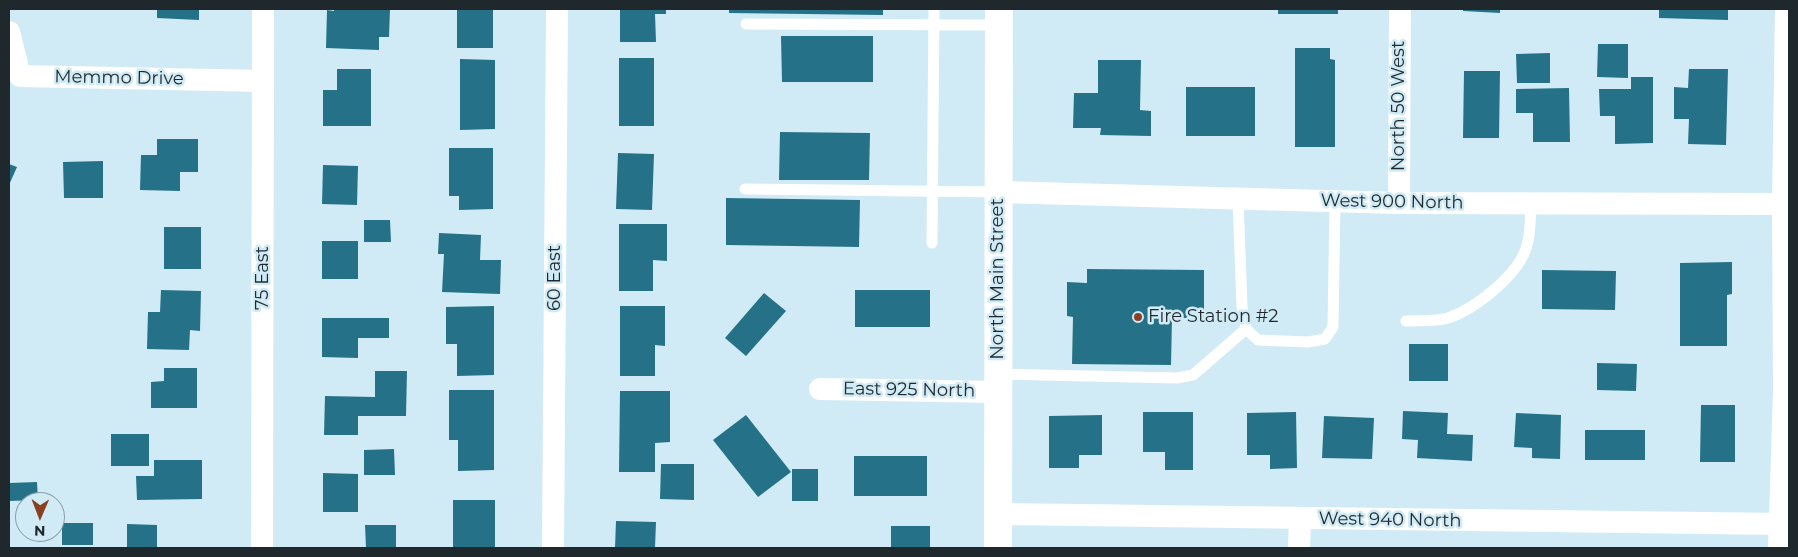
<!DOCTYPE html>
<style>
body{margin:0}
#map{position:relative;width:1798px;height:557px;overflow:hidden;background:#d0ebf5;font-family:Montserrat,sans-serif}
canvas{display:block}
.frame{position:absolute;inset:0;border:10px solid #1f292d;pointer-events:none}
.north{position:absolute;left:15px;top:492px;width:50px;height:50px;box-sizing:border-box;background:#d0ebf5;border:1px solid #899da5;border-radius:50%;rotate:181deg;font-size:14px;font-weight:700;line-height:20px;text-align:center;color:#1f292d}
.north::after{content:'';display:block;margin:auto;width:18px;height:22px;background:#894023;clip-path:polygon(50% 0,100% 100%,50% 72%,0 100%)}
</style>
<div id="map">
<canvas width="1798" height="557"></canvas>
<div class="frame"></div>
<div class="north">N</div>
</div>
<script>
const ctx = document.querySelector('canvas').getContext('2d');
ctx.lineJoin = 'round';
function fill(path, color) { ctx.fillStyle = color; ctx.fill(path, 'evenodd'); }
function strokePath(path, color, width, dash) { ctx.strokeStyle = color; ctx.lineWidth = width; ctx.lineCap = dash ? 'butt' : 'round'; ctx.setLineDash(dash || []); ctx.stroke(path); }
function drawText(font, color, halo, rows, align = 'center') {
  ctx.font = font + ' Montserrat,sans-serif'; ctx.lineWidth = 5; ctx.setLineDash([]); ctx.textBaseline = 'middle'; ctx.strokeStyle = halo; ctx.fillStyle = color; for (const [text, x, y, turn = 0] of rows) {
    ctx.save(); ctx.translate(x, y); ctx.rotate((+turn || 0) * Math.PI / 180); ctx.textAlign = isNaN(turn) ? turn : align; if (halo) ctx.strokeText(text, 0, 0); ctx.fillText(text, 0, 0); ctx.restore();
  }
}
fill(new Path2D(`
 M157,9h42v11l-42,-2z
 M334,9h56l-1,28h-10v13l-53,-2 1,-38 7,1z
 M457,9h36v39h-36z
 M620,9h46v5h-11l1,28h-36z
 M729,9h154v6l-154,-2z
 M1278,9h60v5h-60z
 M1463,9h37v4l-37,-2z
 M1659,9h69v11l-69,-2z
 M781,36h92v46h-91z
 M1598,44h30v34l-31,-1z
 M1295,48h35v11l5,1v87h-40z
 M1550,53v30h-33l-1,-29z
 M619,58h35v68h-35z
 M460,59l35,1v69l-35,1z
 M1098,60h43l-1,50 11,1v25l-51,-1 1,-7h-28l1,-35h24z
 M337,69h34v57h-48v-36h14z
 M1689,69h39l-2,76 -38,-1 1,-25h-15v-32l14,1z
 M1464,71h36l-1,67h-36z
 M1631,77h22v66l-38,1v-28h-15l-1,-27h32z
 M1186,87h69v49h-69z
 M1569,88l1,54h-37v-29h-17v-24z
 M780,132l90,1 -1,47h-90z
 M157,139h41v33h-18v19l-40,-1 1,-35h16z
 M449,148h44v61l-34,1v-14h-10z
 M618,153l36,1 -2,56 -36,-1z
 M103,161v37h-39l-1,-36z
 M9,164l8,3 -8,18z
 M323,165l35,1 -1,39 -35,-1z
 M726,198l134,2 -1,47 -133,-2z
 M364,220h26l1,22h-27z
 M619,224h48v37l-14,-1v31h-34z
 M164,227h37v42h-37z
 M439,233l42,2 -1,25h21l-1,34 -58,-2 2,-38h-6z
 M322,241h36v38h-36z
 M1732,262v32l-5,1v51h-47v-83z
 M1087,269l117,1v48h-32l-1,47 -99,-1 1,-47 -6,-1v-34l20,1z
 M1542,270l74,1 -1,39 -73,-1z
 M161,290l40,1 -1,40 -10,-1 -1,20 -42,-1 1,-37h12z
 M855,290h75v37h-75z
 M764,293l22,18 -40,45 -21,-18z
 M494,306v69l-37,1v-32h-11v-37z
 M620,306h45v40l-10,-1v31h-35z
 M322,318h67v20h-31v20l-36,-1z
 M1409,344h39v37h-39z
 M1597,363l40,1 -1,27 -39,-1z
 M164,368h33v40h-46v-26l13,-1z
 M375,371h32l-1,45h-48v19h-34l1,-39 50,1z
 M449,390h45v80l-36,1v-31h-9z
 M620,391h50v51l-15,1v29h-36z
 M1701,405h34v57h-35z
 M1403,411l45,2 -1,21 26,1 -1,26 -55,-3 1,-18 -16,-1z
 M1143,412h50v58h-28v-18h-22z
 M1296,412l1,56 -27,1v-14h-23v-42z
 M1516,413l45,2 -1,44 -28,-1v-10l-18,-1z
 M746,415l45,57 -33,25 -45,-57z
 M1102,415v40h-23v13h-30v-52z
 M1324,416l50,2 -2,41 -50,-1z
 M1585,430h60v30h-60z
 M111,434h38v32h-38z
 M394,449l1,26h-31v-25z
 M854,456h73v40h-73z
 M154,460h48v39l-65,1 -1,-24h18z
 M661,464h33v36l-34,-1z
 M792,469h26v32h-26z
 M323,473l35,1v38h-35z
 M37,482l1,18 -29,1v-18z
 M453,500h42v48h-42z
 M616,521l40,1 -1,26h-40z
 M62,523h31v22h-31z
 M127,524l30,1v23h-30z
 M365,525h31v23h-30z
 M891,526h39v22h-39z`), '#257187');
strokePath(new Path2D(`
 M746,24l253,1
 M745,189l254,3
 M1238,199l4,108 4,22 12,11 50,2 17,-3 8,-12 2,-126
 M932,243l2,-234
 M1406,321c13,-1 29,1 42,-3 27,-9 72,-44 79,-73 4,-13 3,-28 4,-42
 M998,374l179,4 16,-3 53,-46`), '#fff', 11);
strokePath(new Path2D(`
 M9,32l11,44 243,5
 M999,192l400,11 387,1
 M1399,203l1,-194
 M820,389l178,3
 M999,514l783,10
 M262,548l1,-539
 M553,548l4,-539
 M1299,548l1,-29`), '#fff', 22);
strokePath(new Path2D(`
 M998,548l1,-539
 M1782,548l5,-158 -1,-186 3,-195`), '#fff', 28);
for (const [x, y, r, color] of [
 [1138,317,5,"#894023"]
]) { const dot = new Path2D(); dot.arc(x, y, r, 0, 2 * Math.PI); ctx.fillStyle = color; ctx.fill(dot); strokePath(dot, '#d0ebf5', 2); }
drawText('18px', '#1f292d', '#d0ebf5', [
 ["Memmo Drive",119,78,1],
 ["North 50 West",1399,106,-90],
 ["West 900 North",1392,202,1],
 ["75 East",263,278,-90],
 ["60 East",555,278,-90],
 ["North Main Street",998,279,-90],
 ["East 925 North",909,390,1],
 ["West 940 North",1390,520,1]
]);
drawText('18px', '#1f292d', '#d0ebf5', [
 ["Fire Station #2",1148,317]
], 'left');
</script>
